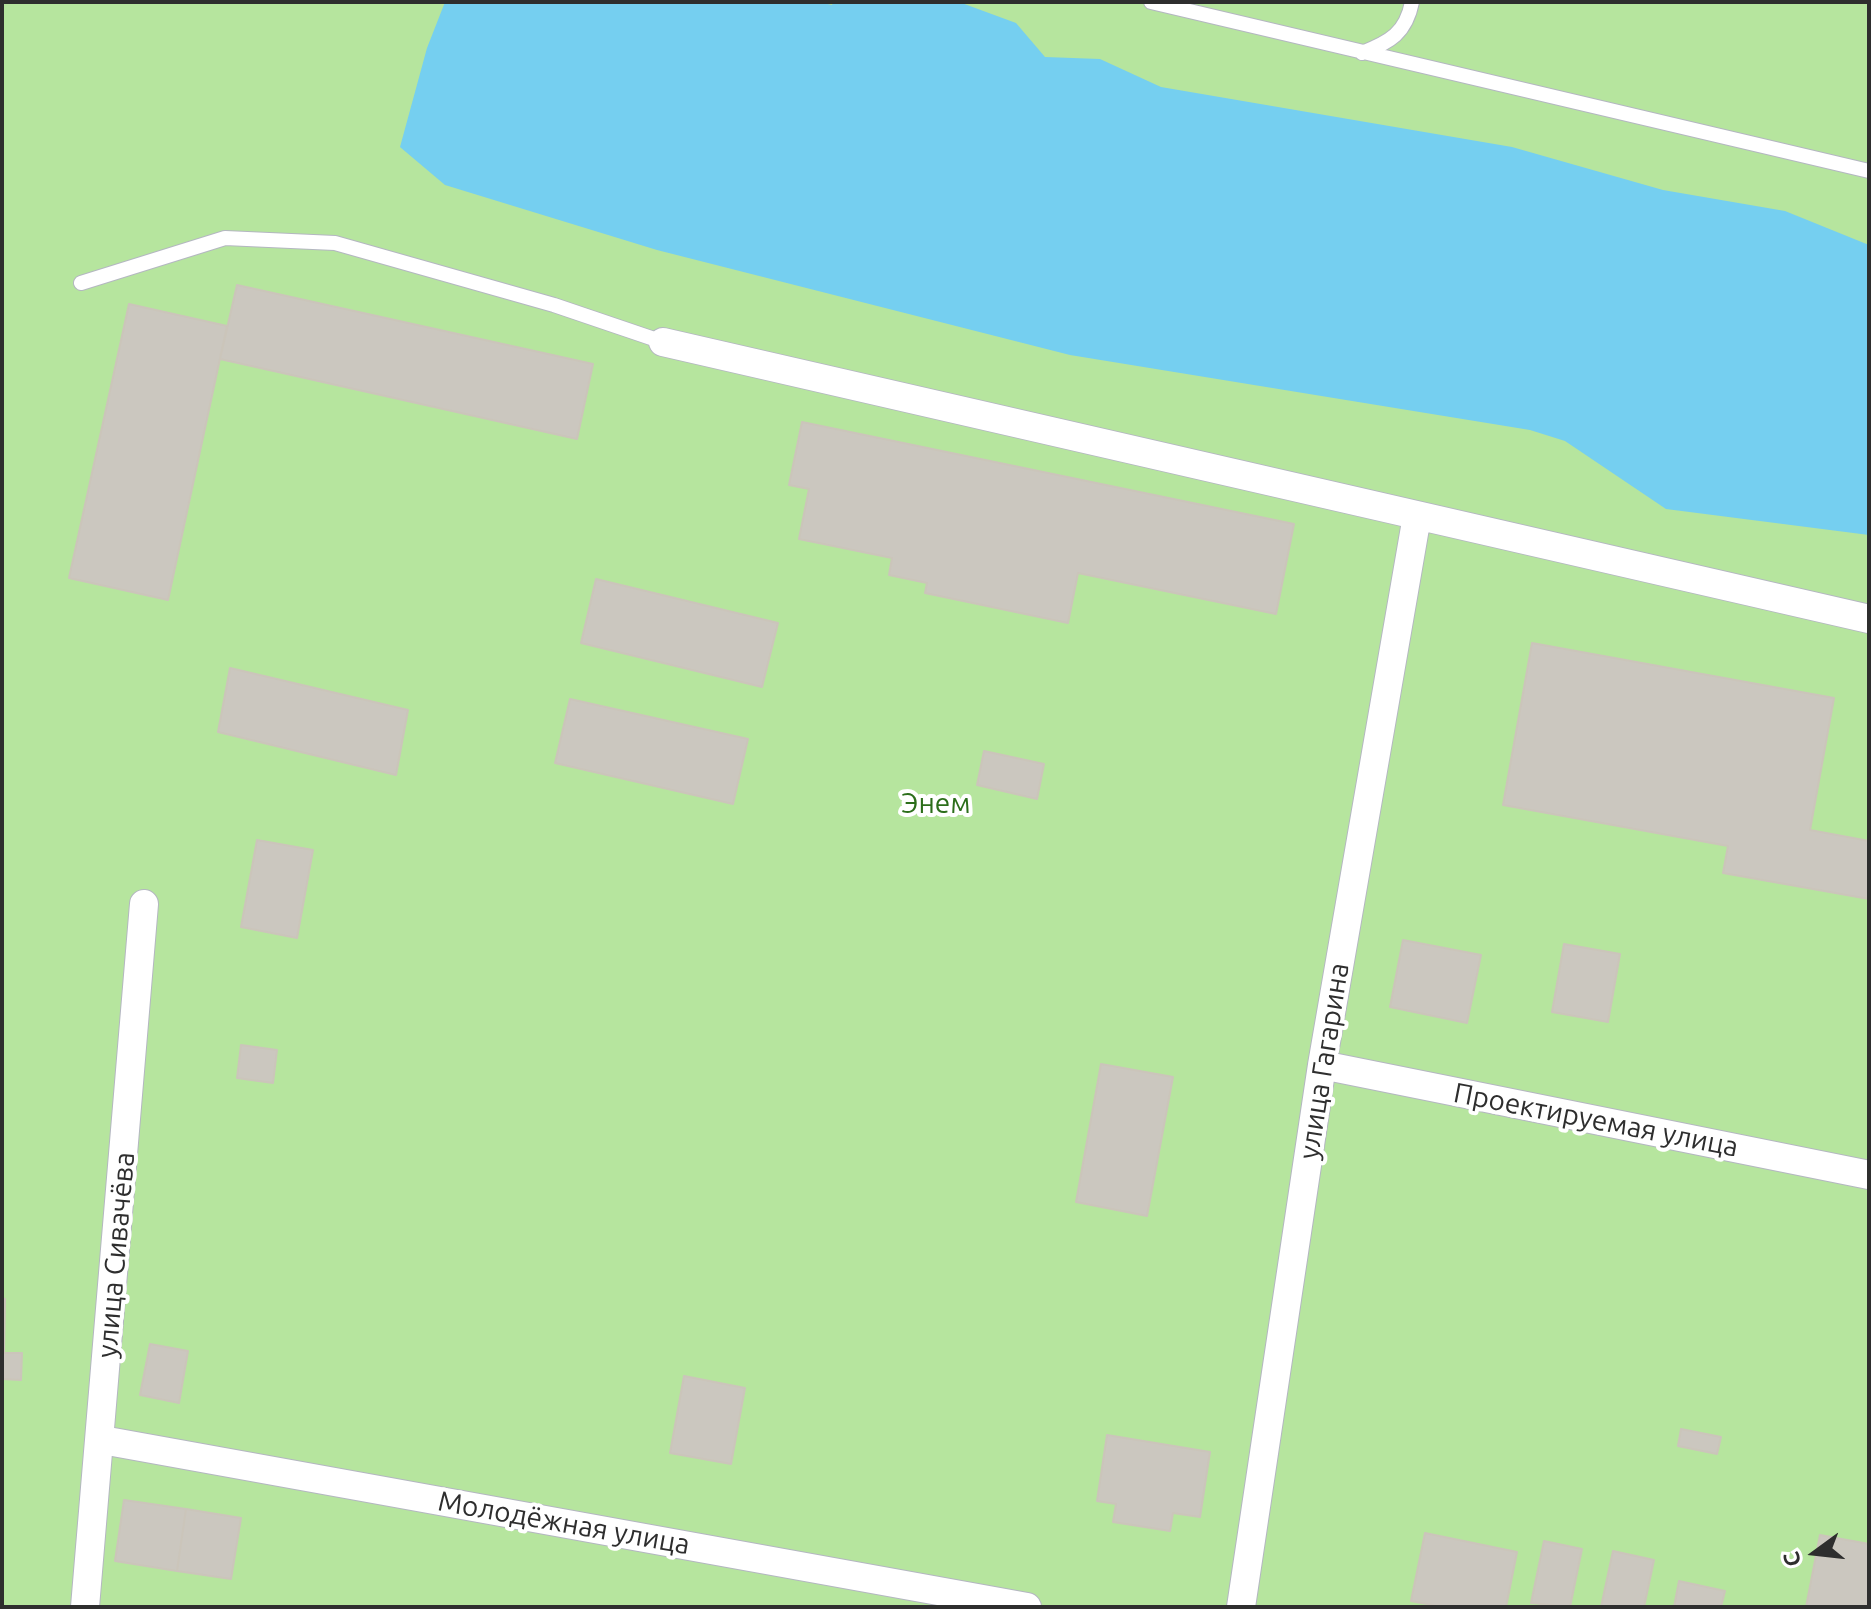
<!DOCTYPE html>
<meta charset="utf-8">
<style>
body{margin:0}
#map{position:relative;width:1871px;height:1609px;overflow:hidden;background:#efe9e1;font-family:Ubuntu,sans-serif}
canvas{display:block}
.frame{position:absolute;inset:0;border:4px solid #2e2e2e;pointer-events:none}
.north{position:absolute;left:1775px;top:1513px;width:80px;height:80px;-webkit-text-stroke:6px #fff;paint-order:stroke;rotate:255deg;font-size:22px;font-weight:700;line-height:32px;text-align:center;color:#2e2e2e}
.north::after{content:'';display:block;margin:auto;width:28px;height:36px;background:#2e2e2e;clip-path:polygon(50% 0,100% 100%,50% 72%,0 100%)}
</style>
<div id="map">
<canvas width="1871" height="1609"></canvas>
<div class="frame"></div>
<div class="north">С</div>
</div>
<script>
const ctx = document.querySelector('canvas').getContext('2d');
ctx.lineJoin = 'round';
function fill(path, color) { ctx.fillStyle = color; ctx.fill(path, 'evenodd'); }
function strokePath(path, color, width, dash) { ctx.strokeStyle = color; ctx.lineWidth = width; ctx.lineCap = dash ? 'butt' : 'round'; ctx.setLineDash(dash || []); ctx.stroke(path); }
function drawText(font, color, halo, rows, align = 'center') {
  ctx.font = font + ' Ubuntu,sans-serif'; ctx.lineWidth = 8; ctx.setLineDash([]); ctx.textBaseline = 'middle'; ctx.strokeStyle = halo; ctx.fillStyle = color; for (const [text, x, y, turn = 0] of rows) {
    ctx.save(); ctx.translate(x, y); ctx.rotate((+turn || 0) * Math.PI / 180); ctx.textAlign = isNaN(turn) ? turn : align; if (halo) ctx.strokeText(text, 0, 0); ctx.fillText(text, 0, 0); ctx.restore();
  }
}
fill(new Path2D(`
 M2,2h1867v1605h-1867z`), '#b6e59e');
fill(new Path2D(`
 M445,2h374l13,3 1,-3h126l57,21 29,34 55,2 61,28 351,60 151,43 122,21 84,34v290l-203,-26 -101,-68 -35,-11 -460,-75 -413,-105 -212,-65 -45,-38 27,-99z`), '#75cff0');
const building = new Path2D(`
 M237,285l356,79 -16,75 -357,-80z
 M129,304l98,22 -59,274 -99,-22z
 M802,422l492,102 -18,90 -198,-41 -10,50 -143,-30 2,-10 -38,-8 3,-17 -93,-19 10,-50 -20,-4z
 M596,579l182,44 -16,64 -181,-44z
 M1532,643l302,55 -24,132 59,11v58l-146,-26 5,-27 -225,-41z
 M230,668l178,42 -12,65 -178,-43z
 M570,699l178,40 -15,65 -178,-41z
 M984,751l60,13 -7,35 -60,-14z
 M257,840l56,10 -16,88 -56,-11z
 M1403,940l78,15 -14,68 -77,-16z
 M1564,944l56,10 -12,68 -56,-10z
 M241,1045l36,5 -4,33 -36,-5z
 M1101,1064l72,13 -26,139 -71,-14z
 M2,1298l3,1 -1,54h18l-1,27 -19,-1z
 M150,1344l38,7 -9,52 -39,-8z
 M684,1376l61,12 -14,76 -61,-11z
 M1681,1429l40,8 -4,17 -39,-8z
 M1107,1435l103,17 -10,65 -27,-4 -3,18 -57,-9 3,-18 -19,-3z
 M124,1500l62,9 -9,62 -62,-10z
 M186,1509l55,9 -10,61 -54,-8z
 M1425,1533l92,19 -11,55h-64l-31,-6z
 M1820,1535l49,9v63h-63z
 M1544,1541l38,8 -12,58 -39,-4z
 M1613,1551l41,9 -10,47h-43z
 M1679,1581l46,10 -4,16h-47z`);
fill(building, '#cbc7bf');
strokePath(building, '#cbc5ba', 2);
const lane = new Path2D(`
 M1151,2l718,169
 M1362,53c28,-11 44,-20 50,-51
 M81,283l144,-45 110,5 219,62 109,37`);
const street = new Path2D(`
 M663,342l1206,277
 M1322,1065l547,110
 M102,1440l925,167
 M85,1607l59,-703
 M1241,1607l81,-542 95,-549`);
strokePath(lane, '#b4b7c1', 16);
strokePath(street, '#b4b7c1', 30);
strokePath(lane, '#fff', 14);
strokePath(street, '#fff', 28);
drawText('28px', '#2c6e1b', '#fff', [
 ["Энем",936,804]
]);
drawText('28px', '#2e2e2e', '#fff', [
 ["улица Гагарина",1324,1061,-81],
 ["Проектируемая улица",1596,1120,11],
 ["улица Сивачёва",116,1255,-85],
 ["Молодёжная улица",564,1523,10]
]);
</script>
